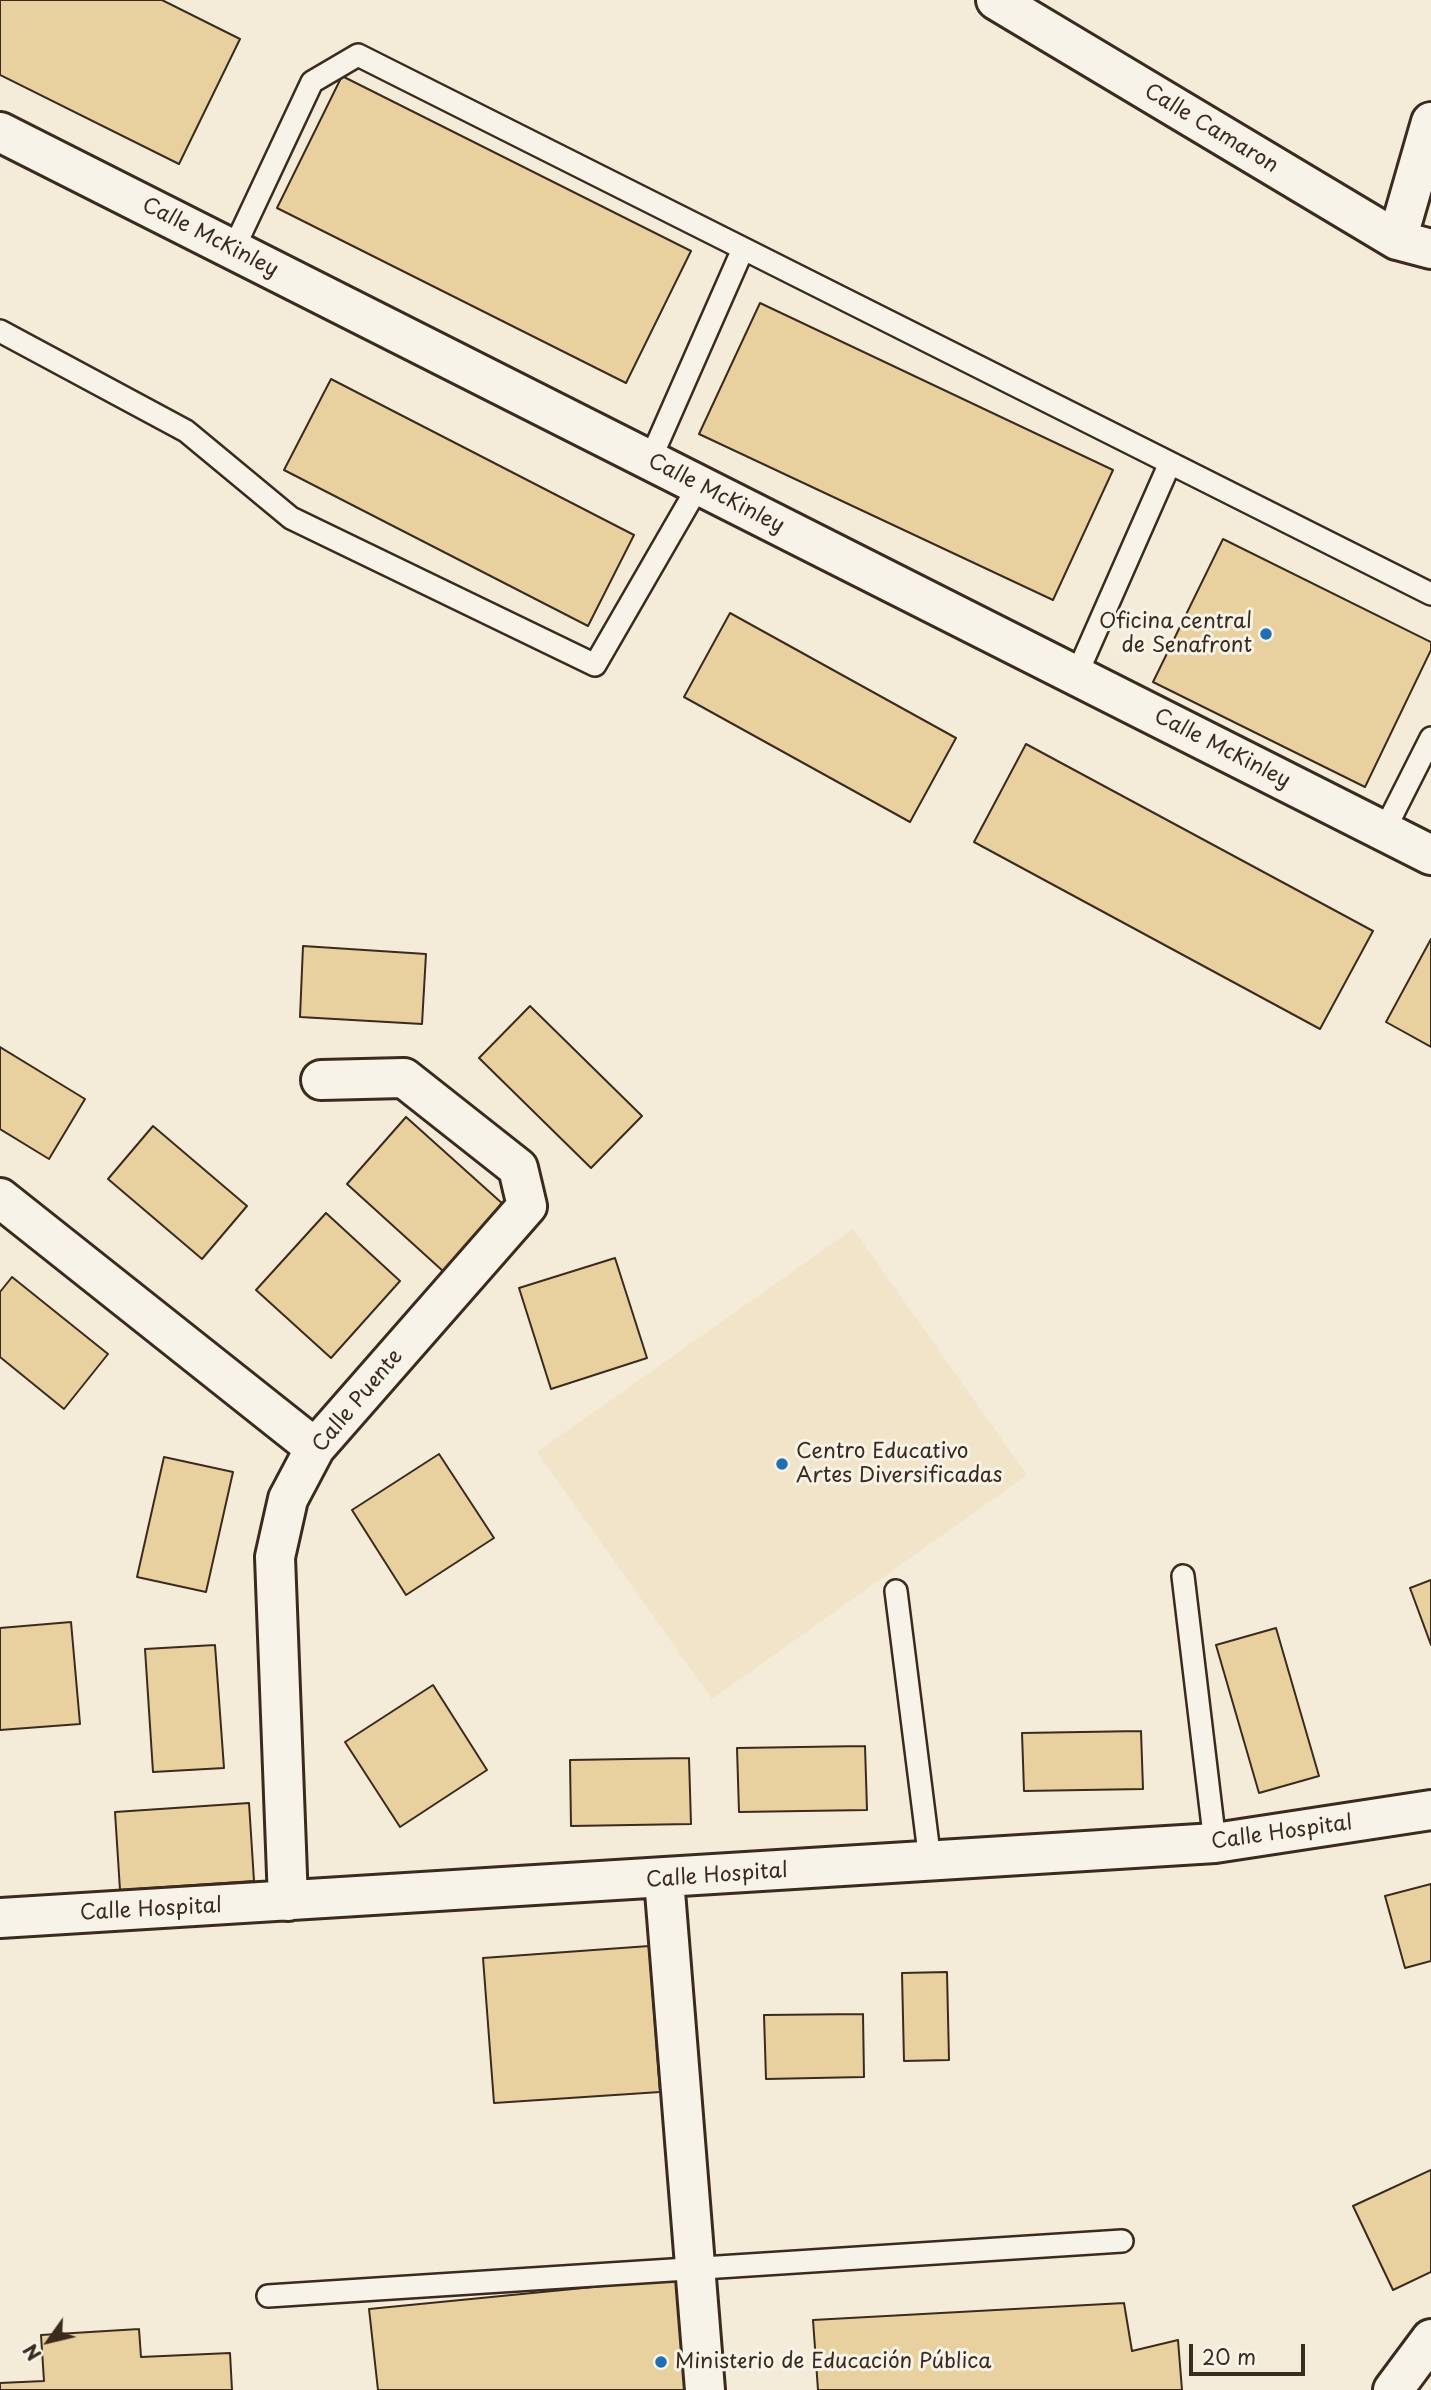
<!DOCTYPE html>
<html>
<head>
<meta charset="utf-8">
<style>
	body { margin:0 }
	#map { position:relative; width:1431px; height:2390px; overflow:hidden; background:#f4ecd9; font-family:"Playpen Sans",sans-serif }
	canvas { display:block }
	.north { position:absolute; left:14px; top:2306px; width:70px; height:70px; -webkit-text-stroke:5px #f7f3e8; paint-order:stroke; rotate:236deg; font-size:19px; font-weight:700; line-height:28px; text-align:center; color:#3b2a1e }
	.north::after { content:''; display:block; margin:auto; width:24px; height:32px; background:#3b2a1e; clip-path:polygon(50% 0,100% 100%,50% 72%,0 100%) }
	.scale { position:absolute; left:1189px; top:2344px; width:116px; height:32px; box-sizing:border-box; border:4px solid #3b2a1e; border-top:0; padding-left:9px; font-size:21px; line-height:24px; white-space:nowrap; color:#3b2a1e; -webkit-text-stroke:5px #f7f3e8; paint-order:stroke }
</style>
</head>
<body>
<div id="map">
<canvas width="1431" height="2390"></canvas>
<div class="north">N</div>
<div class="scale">20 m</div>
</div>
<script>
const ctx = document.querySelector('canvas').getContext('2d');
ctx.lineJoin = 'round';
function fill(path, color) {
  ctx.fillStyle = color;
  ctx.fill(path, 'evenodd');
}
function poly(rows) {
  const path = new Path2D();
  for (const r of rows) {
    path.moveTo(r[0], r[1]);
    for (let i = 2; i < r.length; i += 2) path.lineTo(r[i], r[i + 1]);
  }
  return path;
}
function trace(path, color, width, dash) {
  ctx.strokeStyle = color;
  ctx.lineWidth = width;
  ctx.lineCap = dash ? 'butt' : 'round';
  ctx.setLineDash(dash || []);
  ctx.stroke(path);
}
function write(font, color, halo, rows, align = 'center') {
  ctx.font = font + ' "Playpen Sans",sans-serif';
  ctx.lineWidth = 6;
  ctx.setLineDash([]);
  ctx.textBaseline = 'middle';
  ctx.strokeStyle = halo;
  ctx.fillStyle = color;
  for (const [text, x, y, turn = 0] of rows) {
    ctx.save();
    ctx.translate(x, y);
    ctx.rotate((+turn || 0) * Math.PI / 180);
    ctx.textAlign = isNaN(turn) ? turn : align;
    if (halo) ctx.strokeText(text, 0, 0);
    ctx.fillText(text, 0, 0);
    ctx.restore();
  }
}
fill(poly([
	[853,1229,1027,1475,712,1699,537,1452]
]), '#f1e4c8');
const building = poly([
	[0,0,162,0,240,39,179,164,0,75,0,0],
	[342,76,691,251,626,383,277,208,342,76],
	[760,303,1113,470,1053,600,699,434,760,303],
	[331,379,634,535,588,626,284,470,331,379],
	[1223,539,1431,642,1431,650,1365,787,1153,682,1223,539],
	[730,613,956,738,910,822,684,697,730,613],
	[1026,744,1373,931,1320,1029,974,842,1026,744],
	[1431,939,1431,1047,1386,1022,1431,939],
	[303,946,426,954,422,1024,300,1017,303,946],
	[530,1006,642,1116,591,1168,479,1058,530,1006],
	[0,1047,85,1099,49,1159,0,1129,0,1047],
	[406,1117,504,1205,444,1272,347,1184,406,1117],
	[153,1126,247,1206,202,1259,108,1179,153,1126],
	[326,1213,400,1281,331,1358,256,1290,326,1213],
	[615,1258,647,1358,551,1389,519,1288,615,1258],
	[12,1277,108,1354,64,1409,0,1357,0,1292,12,1277],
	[439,1454,494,1538,406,1595,352,1510,439,1454],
	[164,1457,233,1472,206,1592,137,1577,164,1457],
	[1431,1580,1431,1645,1410,1588,1431,1580],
	[71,1622,80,1724,0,1730,0,1628,71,1622],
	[1276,1628,1319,1776,1259,1793,1216,1645,1276,1628],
	[215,1645,224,1768,153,1772,145,1649,215,1645],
	[433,1685,487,1770,400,1827,345,1742,433,1685],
	[1141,1731,1143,1789,1024,1791,1022,1733,1141,1731],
	[865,1746,867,1810,739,1812,737,1748,865,1746],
	[689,1758,691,1824,571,1826,570,1760,689,1758],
	[249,1803,254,1881,120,1890,115,1812,249,1803],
	[1431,1884,1431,1961,1405,1968,1385,1896,1431,1884],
	[649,1946,660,2092,494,2103,483,1958,649,1946],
	[947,1972,949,2060,904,2061,902,1973,947,1972],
	[863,2014,864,2077,766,2079,764,2015,863,2014],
	[1431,2170,1431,2272,1393,2290,1353,2206,1431,2170],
	[685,2278,697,2390,378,2390,369,2309,685,2278],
	[1124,2303,1132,2351,1178,2340,1182,2390,818,2390,813,2320,1124,2303],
	[139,2329,141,2357,230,2353,232,2390,0,2390,0,2383,44,2381,41,2335,139,2329]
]);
fill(building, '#e9d09f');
trace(building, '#3b2a1e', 2);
const service = poly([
	[233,250,312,82,358,55,1431,594],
	[0,331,186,431,291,518,595,665,699,485],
	[650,460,743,249],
	[1076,676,1170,463],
	[1384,831,1431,738],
	[1183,1576,1215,1843],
	[896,1591,930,1861],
	[268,2296,1122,2241]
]);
const minor = poly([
	[996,0,1397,240,1431,249],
	[0,132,1431,855],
	[1397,240,1431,122],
	[0,1198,315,1448],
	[664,1879,705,2390],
	[288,1901,275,1557,288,1499,315,1448,527,1206,518,1168,404,1078,321,1080],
	[0,1918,1215,1843,1431,1810],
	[1393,2390,1431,2339]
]);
trace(service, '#3b2a1e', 26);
trace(minor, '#3b2a1e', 44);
trace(service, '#f7f3e8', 21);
trace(minor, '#f7f3e8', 38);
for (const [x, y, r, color] of [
	[1266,634,7,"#1f6fb2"],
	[782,1464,7,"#1f6fb2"],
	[661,2362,7,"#1f6fb2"]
]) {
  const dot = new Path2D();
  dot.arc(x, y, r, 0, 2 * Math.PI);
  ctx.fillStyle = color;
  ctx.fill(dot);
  trace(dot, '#f7f3e8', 2.5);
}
write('21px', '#3b2a1e', '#f7f3e8', [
	["Calle Camaron",1211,129,31],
	["Calle McKinley",210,238,27],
	["Calle McKinley",716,494,27],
	["Calle McKinley",1222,749,27],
	["Calle Puente",358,1401,-50],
	["Calle Hospital",1282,1833,-8],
	["Calle Hospital",717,1876,-4],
	["Calle Hospital",151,1910,-3]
]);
write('21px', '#3b2a1e', '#f7f3e8', [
	["Oficina central",1252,622,"right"],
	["de Senafront",1252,646,"right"],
	["Centro Educativo",796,1452],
	["Artes Diversificadas",796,1476],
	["Ministerio de Educación Pública",675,2362]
], 'left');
</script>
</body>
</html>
